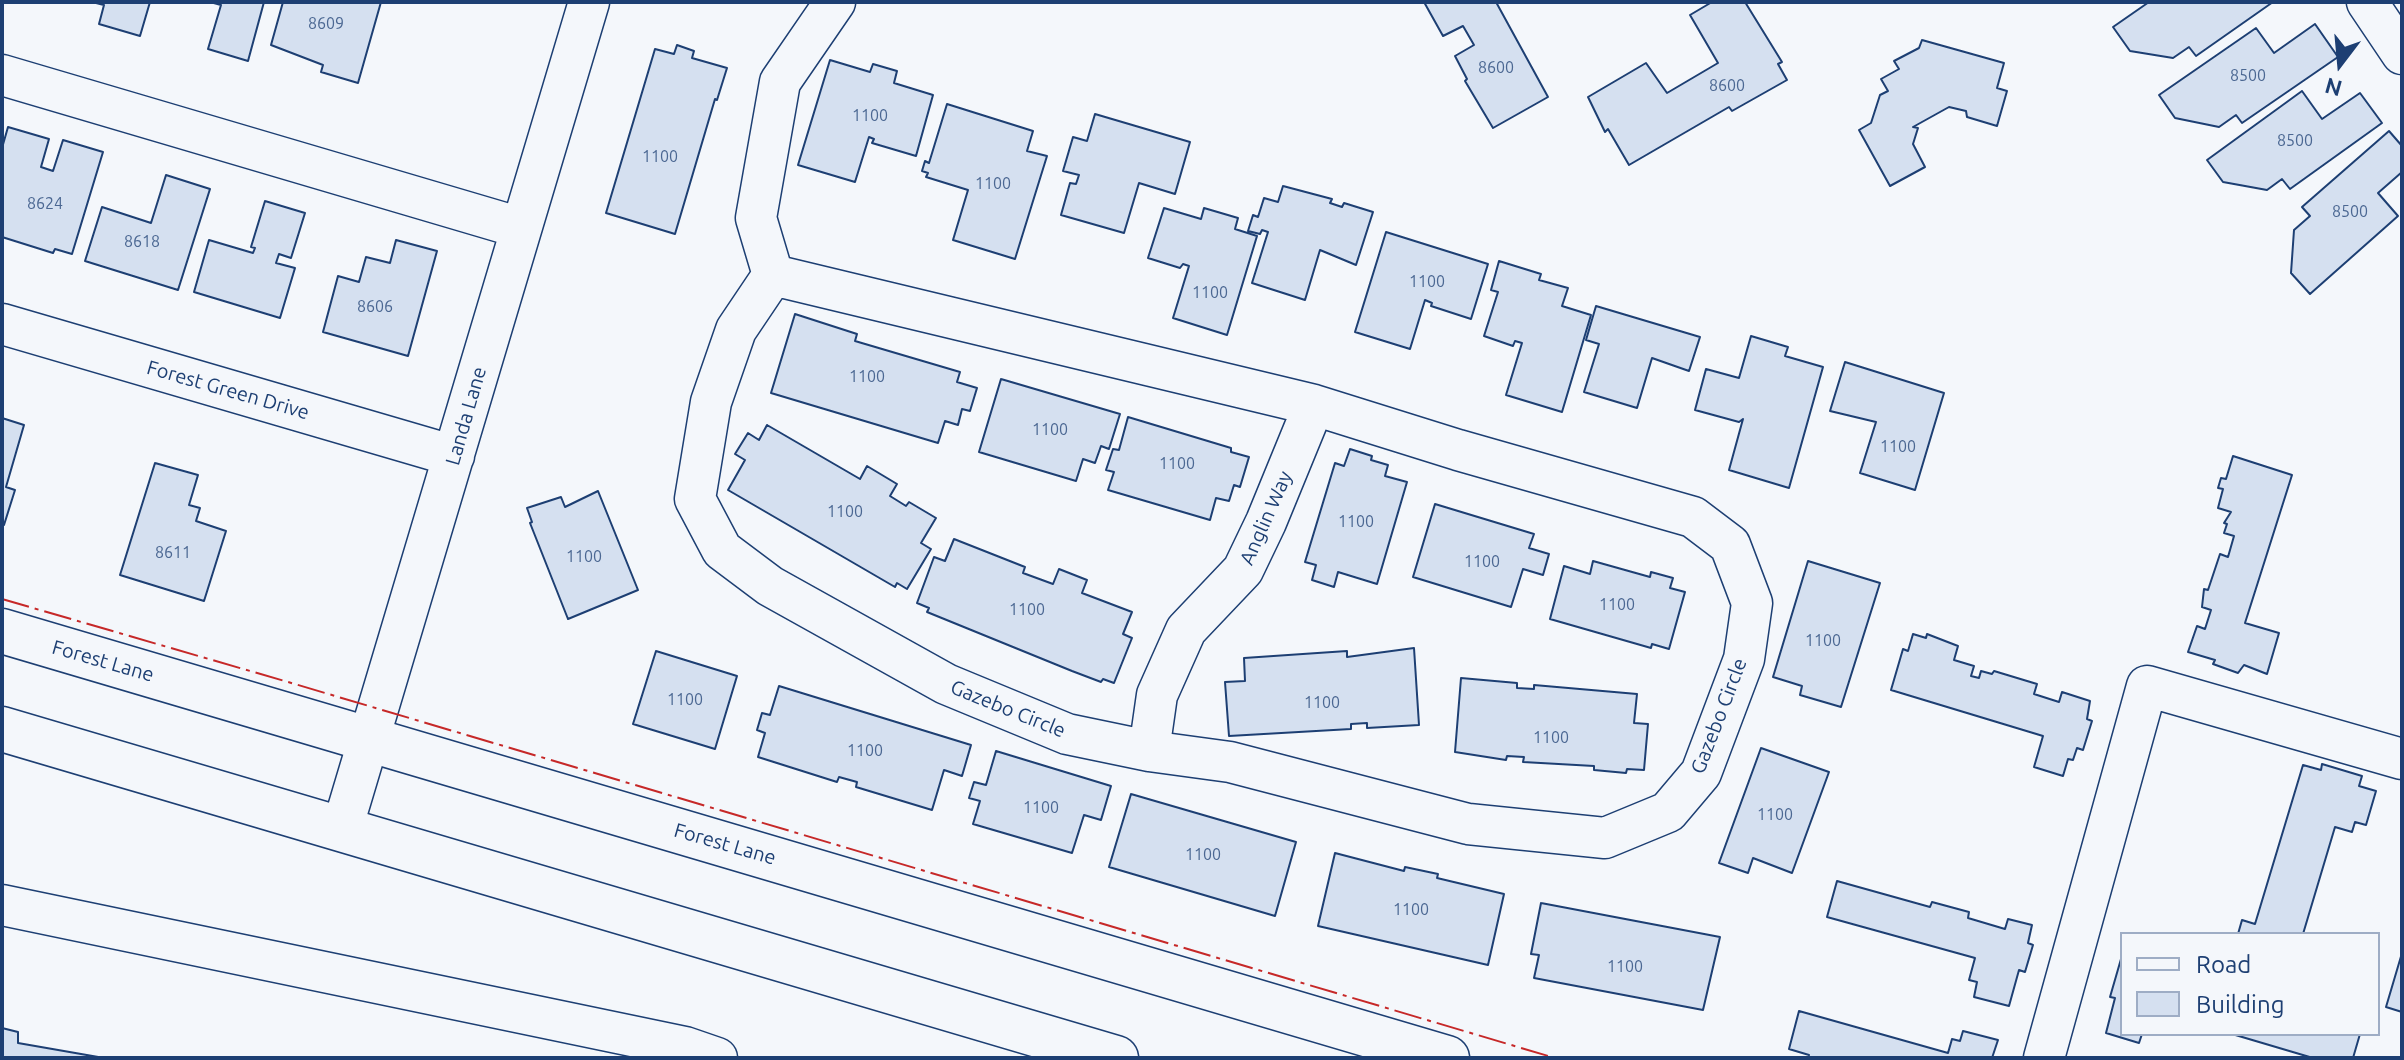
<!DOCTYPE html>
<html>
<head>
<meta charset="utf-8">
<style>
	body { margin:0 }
	#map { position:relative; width:2404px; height:1060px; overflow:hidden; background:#f4f7fb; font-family:Ubuntu,sans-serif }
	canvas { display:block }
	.frame { position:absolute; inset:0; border:4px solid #1d3f73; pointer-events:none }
	.legend { position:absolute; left:2120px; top:932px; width:260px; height:104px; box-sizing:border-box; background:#f4f7fb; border:2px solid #9eadc5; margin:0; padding:10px 14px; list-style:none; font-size:24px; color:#1d3f73 }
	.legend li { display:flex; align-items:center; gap:16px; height:40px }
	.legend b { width:40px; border:2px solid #9eadc5 }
	.north { position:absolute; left:2300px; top:24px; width:80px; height:80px; -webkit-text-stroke:6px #f4f7fb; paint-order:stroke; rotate:196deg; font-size:22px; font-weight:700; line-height:32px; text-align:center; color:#1d3f73 }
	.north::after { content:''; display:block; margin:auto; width:28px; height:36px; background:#1d3f73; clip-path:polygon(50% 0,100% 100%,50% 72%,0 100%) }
</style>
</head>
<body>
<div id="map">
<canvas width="2404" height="1060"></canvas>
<div class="frame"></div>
<ul class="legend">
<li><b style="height:10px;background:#f4f7fb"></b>Road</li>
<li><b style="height:22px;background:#d5e0f0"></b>Building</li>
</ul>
<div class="north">N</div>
</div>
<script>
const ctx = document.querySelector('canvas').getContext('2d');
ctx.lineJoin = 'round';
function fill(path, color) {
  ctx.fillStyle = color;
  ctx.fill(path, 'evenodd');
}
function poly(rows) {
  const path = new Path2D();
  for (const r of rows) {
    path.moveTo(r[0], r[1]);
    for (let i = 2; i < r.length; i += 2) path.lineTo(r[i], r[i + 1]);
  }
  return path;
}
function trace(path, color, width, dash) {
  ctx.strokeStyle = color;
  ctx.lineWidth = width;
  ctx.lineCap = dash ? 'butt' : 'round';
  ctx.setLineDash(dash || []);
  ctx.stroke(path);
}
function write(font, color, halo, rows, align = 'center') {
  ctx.font = font + ' Ubuntu,sans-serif';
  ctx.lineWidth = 6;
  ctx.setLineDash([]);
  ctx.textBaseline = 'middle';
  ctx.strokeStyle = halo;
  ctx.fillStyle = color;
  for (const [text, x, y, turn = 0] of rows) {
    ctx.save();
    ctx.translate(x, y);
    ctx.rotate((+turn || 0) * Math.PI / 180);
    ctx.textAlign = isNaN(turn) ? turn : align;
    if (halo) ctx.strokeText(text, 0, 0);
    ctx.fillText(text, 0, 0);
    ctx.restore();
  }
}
const building = poly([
	[92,2,150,2,140,36,99,24,104,5,92,2],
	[210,2,264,2,248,61,208,49,221,5,210,2],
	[283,2,381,2,358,83,321,72,323,65,271,45,283,2],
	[1424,2,1496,2,1548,97,1493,128,1465,81,1467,79,1455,56,1474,45,1463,26,1443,36,1424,2],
	[1712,2,1745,2,1782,62,1778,64,1787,80,1732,111,1729,107,1629,165,1608,129,1605,132,1588,97,1646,63,1667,93,1718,63,1690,15,1712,2],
	[2149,2,2273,2,2196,56,2189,47,2173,58,2130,51,2113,27,2149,2],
	[2315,24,2338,57,2242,123,2236,115,2219,127,2175,118,2159,95,2256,28,2274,53,2315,24],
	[1922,40,2004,63,1997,88,2007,91,1997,126,1967,117,1966,111,1949,107,1913,127,1918,128,1913,144,1925,167,1890,186,1859,130,1871,123,1880,95,1888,91,1881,79,1899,69,1894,61,1919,48,1922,40],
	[677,45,694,51,692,58,727,68,717,100,715,99,675,234,606,213,655,49,674,54,677,45],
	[830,60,870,72,873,64,897,71,894,83,933,95,916,156,872,143,874,139,869,137,855,182,798,165,830,60],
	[2302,91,2322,119,2360,93,2382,123,2290,189,2282,179,2267,190,2223,182,2207,160,2302,91],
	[947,104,1033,131,1027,151,1047,156,1015,259,953,240,968,190,926,177,928,173,922,171,925,161,929,163,947,104],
	[1095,114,1190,142,1175,194,1139,183,1124,233,1061,215,1070,183,1076,184,1079,175,1063,171,1073,137,1087,141,1095,114],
	[8,127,49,139,41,167,53,171,63,140,103,152,72,254,55,249,53,253,2,237,2,148,8,127],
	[2389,131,2402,146,2402,172,2378,193,2398,216,2310,294,2291,273,2294,230,2310,216,2302,207,2389,131],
	[166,175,210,189,178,290,85,261,102,207,151,223,166,175],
	[1283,186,1332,199,1330,203,1342,207,1344,203,1373,212,1356,265,1320,250,1305,300,1252,283,1268,232,1262,230,1260,234,1248,231,1253,215,1258,217,1264,198,1278,202,1283,186],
	[265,201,305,213,291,258,279,254,276,263,295,268,280,318,194,292,209,240,253,253,255,248,251,247,265,201],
	[1164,208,1201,219,1204,208,1238,218,1235,229,1257,236,1227,335,1173,318,1189,266,1183,264,1180,268,1148,258,1164,208],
	[1386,232,1488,264,1471,319,1431,306,1432,303,1425,300,1410,349,1355,332,1386,232],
	[396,240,437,251,408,356,323,332,338,276,359,282,366,257,390,263,396,240],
	[1499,261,1541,274,1539,280,1568,288,1562,306,1591,315,1562,412,1506,395,1522,343,1515,341,1513,346,1484,336,1498,292,1491,290,1499,261],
	[1596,306,1700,337,1689,371,1652,358,1637,408,1584,392,1599,344,1586,340,1596,306],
	[795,314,857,334,855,341,960,372,957,382,977,388,970,411,962,409,958,425,945,421,938,443,771,393,795,314],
	[1751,336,1788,347,1785,356,1823,367,1789,488,1729,470,1743,419,1739,422,1695,410,1706,369,1739,378,1751,336],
	[1845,362,1944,393,1915,490,1860,473,1876,422,1830,411,1845,362],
	[1001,379,1120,414,1109,449,1101,446,1095,463,1083,459,1076,481,979,452,1001,379],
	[1128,417,1231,448,1231,452,1249,457,1240,487,1234,485,1229,501,1216,498,1210,520,1108,490,1114,472,1106,470,1113,449,1119,450,1128,417],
	[2,418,24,425,6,487,15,490,4,525,2,524,2,418],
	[767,425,860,479,867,466,897,484,890,496,906,506,909,502,936,518,921,543,931,549,907,589,897,583,895,587,728,490,745,460,735,454,748,433,759,440,767,425],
	[1350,449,1372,456,1371,460,1388,465,1385,476,1407,482,1377,584,1338,572,1334,587,1312,580,1316,565,1305,562,1335,463,1344,466,1350,449],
	[2233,456,2292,475,2245,623,2279,633,2267,674,2244,665,2238,673,2213,664,2215,660,2188,652,2197,626,2205,629,2211,610,2202,607,2204,589,2208,590,2220,554,2228,557,2234,536,2224,533,2227,524,2224,523,2231,512,2218,508,2223,489,2218,488,2221,478,2226,479,2233,456],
	[155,463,198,475,189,505,200,508,196,521,226,531,204,601,120,575,155,463],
	[598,491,638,590,568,619,530,523,532,522,527,508,561,497,565,507,598,491],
	[1435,504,1534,534,1529,548,1549,554,1543,575,1523,569,1511,607,1413,577,1435,504],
	[954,539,1025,567,1023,573,1053,584,1059,569,1087,580,1082,593,1132,612,1123,634,1132,638,1114,683,1103,679,1101,682,1072,671,927,612,929,608,917,603,934,557,945,561,954,539],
	[1593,561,1650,577,1651,572,1673,578,1670,588,1685,592,1669,649,1652,644,1651,648,1550,619,1564,566,1590,574,1593,561],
	[1808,561,1880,583,1841,707,1800,695,1802,686,1773,677,1808,561],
	[1913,634,1926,638,1927,634,1958,646,1954,660,1974,666,1971,676,1979,678,1981,671,1992,674,1994,671,2037,684,2034,694,2059,702,2062,692,2090,701,2087,719,2092,721,2083,750,2077,748,2073,760,2068,759,2063,776,2034,767,2043,736,1891,690,1903,649,1908,651,1913,634],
	[1414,648,1419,725,1367,728,1367,723,1351,724,1351,729,1229,736,1225,682,1245,681,1244,658,1347,651,1347,657,1414,648],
	[656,651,737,676,715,749,633,724,656,651],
	[1461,678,1517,683,1517,688,1534,689,1534,685,1637,694,1634,723,1648,724,1644,770,1627,769,1626,773,1594,770,1594,766,1523,762,1524,757,1507,756,1506,760,1455,752,1461,678],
	[779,686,971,745,962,776,944,770,932,810,856,787,857,782,839,777,837,782,758,757,765,733,757,730,762,713,770,715,779,686],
	[1761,748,1829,772,1792,873,1753,858,1748,873,1719,863,1761,748],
	[996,751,1111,786,1101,820,1084,815,1072,853,973,824,980,801,969,798,974,782,986,785,996,751],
	[2322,764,2362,776,2359,786,2376,791,2366,825,2355,822,2352,832,2335,827,2303,934,2238,934,2242,920,2255,924,2303,765,2321,770,2322,764],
	[1131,794,1296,842,1275,916,1109,867,1131,794],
	[1335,853,1404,871,1405,867,1438,874,1437,878,1504,894,1488,965,1318,926,1335,853],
	[1837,881,1930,907,1932,902,1969,912,1968,918,2005,929,2008,919,2032,925,2028,943,2033,945,2025,972,2019,970,2009,1006,1974,997,1977,982,1969,980,1975,958,1827,917,1837,881],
	[1541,903,1720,937,1703,1010,1534,978,1539,955,1531,954,1541,903],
	[2402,953,2402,1012,2386,1007,2402,953],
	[2121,959,2122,1034,2142,1034,2139,1043,2106,1033,2115,998,2110,997,2121,959],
	[1799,1011,1948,1053,1952,1039,1960,1041,1963,1031,1998,1040,1992,1058,1808,1058,1809,1055,1789,1049,1799,1011],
	[2,1028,18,1032,18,1043,104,1058,2,1058,2,1028],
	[2232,1034,2360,1034,2353,1058,2313,1058,2232,1034]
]);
fill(building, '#d5e0f0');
trace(building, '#1d3f73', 2);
const minor = poly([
	[2367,2,2402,54],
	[2,75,521,228],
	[773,275,1314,405,1458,450,1693,517,1730,545,1752,603,1744,659,1701,773,1668,812,1605,838,1468,824,1230,762,1149,751,1067,734,946,684,770,586,722,550,695,499,711,402,736,330,773,275,756,218,780,82,835,2],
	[2,324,454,456],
	[1149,751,1157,695,1186,630,1243,570,1266,522,1314,405],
	[342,829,589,2],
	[2,905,685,1047,717,1058],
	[2044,1058,2147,686,2402,759]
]);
const major = poly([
	[2,631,1447,1058],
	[2,729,1116,1058]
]);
trace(minor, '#1d3f73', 43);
trace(major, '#1d3f73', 47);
trace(minor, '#f4f7fb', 40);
trace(major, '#f4f7fb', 44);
trace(poly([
	[2,599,288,682,1555,1058]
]), '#c62828', 2, [28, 6, 4, 6]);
write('16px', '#4b6792', null, [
	["8609",326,24],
	["8600",1496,68],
	["8500",2248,76],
	["8600",1727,86],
	["1100",870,116],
	["8500",2295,141],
	["1100",660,157],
	["1100",993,184],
	["8624",45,204],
	["8500",2350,212],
	["8618",142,242],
	["1100",1427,282],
	["1100",1210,293],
	["8606",375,307],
	["1100",867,377],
	["1100",1050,430],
	["1100",1898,447],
	["1100",1177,464],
	["1100",845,512],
	["1100",1356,522],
	["8611",173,553],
	["1100",584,557],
	["1100",1482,562],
	["1100",1617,605],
	["1100",1027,610],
	["1100",1823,641],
	["1100",685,700],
	["1100",1322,703],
	["1100",1551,738],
	["1100",865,751],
	["1100",1041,808],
	["1100",1775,815],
	["1100",1203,855],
	["1100",1411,910],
	["1100",1625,967]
]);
write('20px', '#1d3f73', '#f4f7fb', [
	["Forest Green Drive",228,390,16],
	["Landa Lane",466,416,-74],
	["Anglin Way",1266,518,-66],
	["Forest Lane",103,661,16],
	["Gazebo Circle",1008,709,22],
	["Gazebo Circle",1719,716,-69],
	["Forest Lane",725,844,16]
]);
</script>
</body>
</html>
